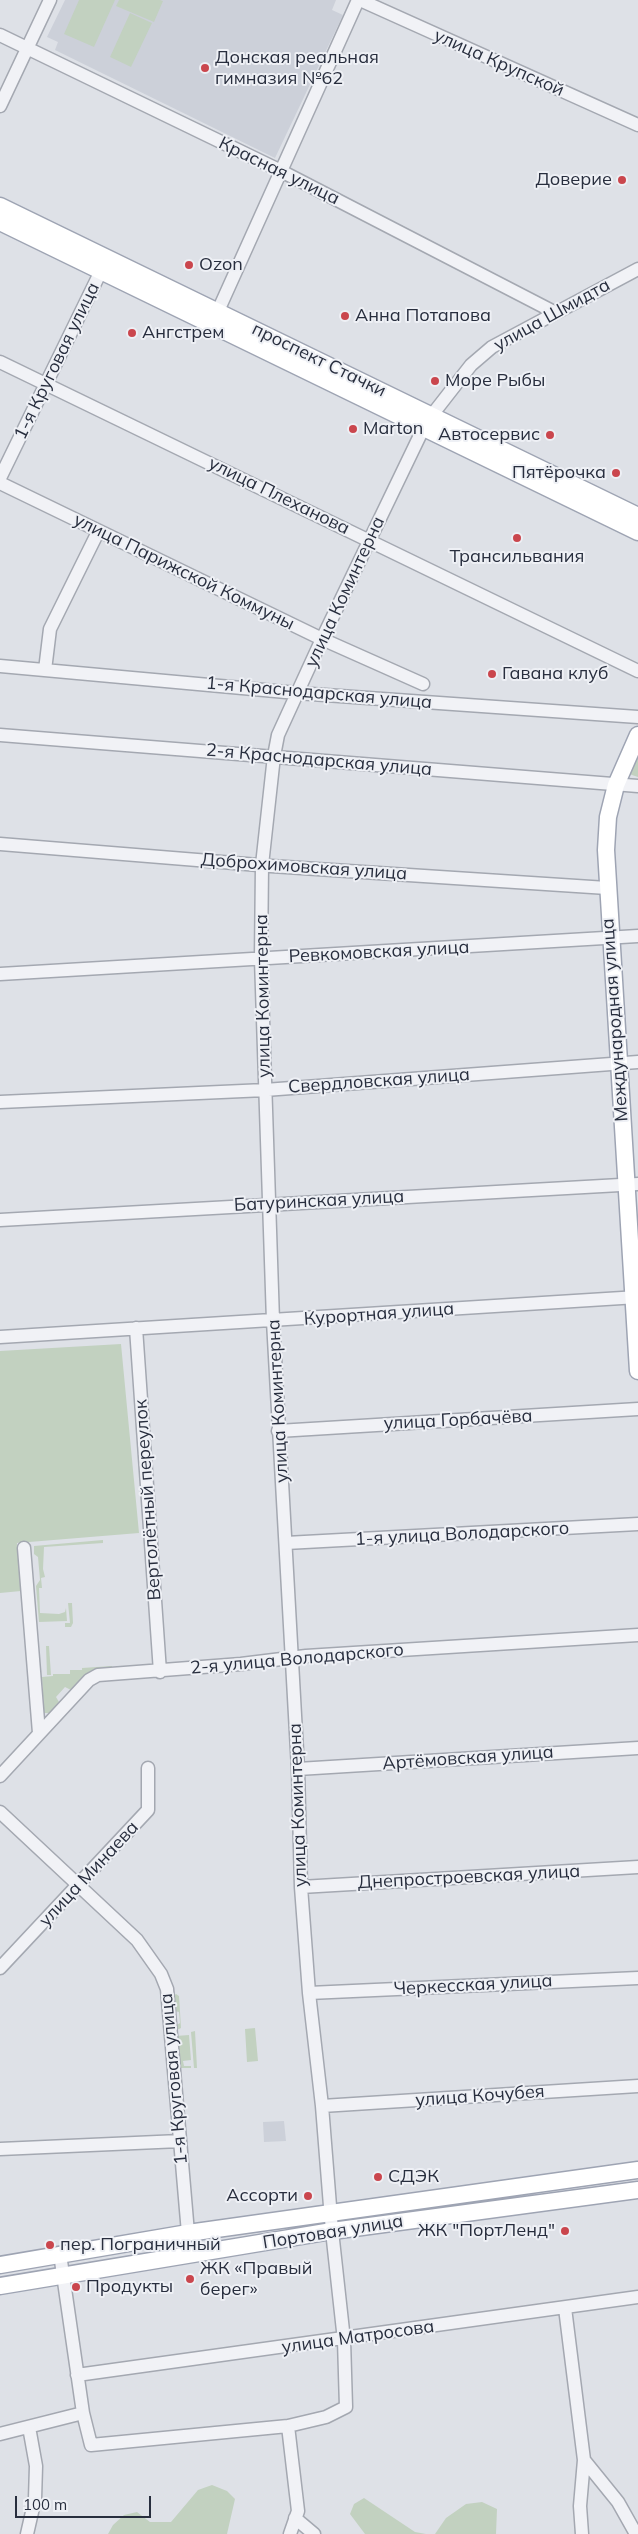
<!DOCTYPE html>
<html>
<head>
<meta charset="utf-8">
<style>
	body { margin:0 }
	#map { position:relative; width:638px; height:2534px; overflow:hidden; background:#dee1e7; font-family:Mulish,sans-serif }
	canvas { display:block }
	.scale { position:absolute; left:15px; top:2496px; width:136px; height:22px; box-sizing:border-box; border:2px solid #282e3e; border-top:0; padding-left:6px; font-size:15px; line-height:18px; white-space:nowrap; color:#282e3e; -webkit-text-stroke:4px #eef0f5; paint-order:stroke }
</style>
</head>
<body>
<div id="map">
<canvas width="638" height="2534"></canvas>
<div class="scale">100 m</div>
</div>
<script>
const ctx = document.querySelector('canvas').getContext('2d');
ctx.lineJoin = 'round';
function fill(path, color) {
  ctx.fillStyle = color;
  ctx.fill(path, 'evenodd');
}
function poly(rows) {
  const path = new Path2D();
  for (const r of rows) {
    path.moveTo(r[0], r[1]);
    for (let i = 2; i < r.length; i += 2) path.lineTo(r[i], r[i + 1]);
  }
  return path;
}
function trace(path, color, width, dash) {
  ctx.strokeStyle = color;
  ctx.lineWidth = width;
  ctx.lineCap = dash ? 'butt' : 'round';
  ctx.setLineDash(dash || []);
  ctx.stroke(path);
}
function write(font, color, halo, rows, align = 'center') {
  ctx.font = font + ' Mulish,sans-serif';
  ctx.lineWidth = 4;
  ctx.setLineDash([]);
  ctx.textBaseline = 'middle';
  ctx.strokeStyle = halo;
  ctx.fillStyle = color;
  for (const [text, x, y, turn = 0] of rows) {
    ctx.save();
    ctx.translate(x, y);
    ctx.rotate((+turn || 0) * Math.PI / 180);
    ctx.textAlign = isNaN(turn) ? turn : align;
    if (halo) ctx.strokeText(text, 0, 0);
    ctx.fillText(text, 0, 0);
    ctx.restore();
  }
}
fill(poly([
	[65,0,336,0,332,10,343,15,275,158,55,50,58,42,47,37],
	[284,2121,286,2141,264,2142,263,2122]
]), '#ccd0d9');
fill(poly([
	[79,0,115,0,94,47,64,34],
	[119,0,160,0,163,1,154,22,116,6],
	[130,13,152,23,131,67,110,57],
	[638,743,638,777,629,774],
	[121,1344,139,1533,17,1543,21,1591,0,1593,0,1351],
	[103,1540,103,1543,44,1547,43,1569,45,1577,41,1578,42,1588,39,1588,40,1613,59,1614,65,1612,66,1608,67,1621,39,1622,36,1586,40,1580,38,1557,34,1554,34,1546],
	[68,1603,72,1603,73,1623,71,1627,65,1627,65,1623,70,1623],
	[46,1646,49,1646,51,1675,47,1675],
	[112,1666,112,1668,90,1671,71,1690,65,1687,56,1697,59,1702,50,1713,44,1713,42,1677,53,1676,53,1674,70,1674,70,1670,82,1670,82,1668],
	[176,1994,179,1996,181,2028,177,2030,175,2026,180,2023,179,2012,174,2011,173,1996],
	[255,2028,258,2061,247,2062,245,2029],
	[195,2031,197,2068,194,2068,191,2032],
	[189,2035,191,2060,183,2061,184,2066,191,2066,191,2068,178,2068,176,2036],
	[212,2485,227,2491,235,2499,227,2534,108,2534,113,2525,124,2515,137,2512,150,2522,171,2522,198,2490],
	[364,2498,415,2532,426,2534,365,2534,350,2514,354,2504],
	[482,2502,497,2509,496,2534,435,2534,446,2518,466,2504]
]), '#c2d1c0');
const minor = poly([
	[360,0,638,125],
	[0,35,281,171,554,312],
	[0,106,50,0],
	[218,311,358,0],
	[0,362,638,671],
	[432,415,471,365,492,347,638,269],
	[0,478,101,271],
	[0,483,322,639,423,684],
	[0,666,297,693,638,717],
	[45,670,50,629,98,532],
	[0,735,638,786],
	[0,844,271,866,607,888],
	[0,974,638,936],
	[0,1102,265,1090,638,1062],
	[0,1220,638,1184],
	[136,1328,160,1672],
	[0,1337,638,1297],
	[278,1431,638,1409],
	[286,1543,638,1524],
	[24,1548,39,1733],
	[298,1769,638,1748],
	[0,1776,89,1680,98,1675,241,1664,306,1656,638,1635],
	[0,1812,137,1940,161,1974,167,1989,188,2233],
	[301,1887,638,1867],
	[0,1968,148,1810,148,1768],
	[309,1993,638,1978],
	[322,2106,638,2086],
	[0,2149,180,2141],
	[60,2254,83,2413,91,2445,288,2426,326,2417,346,2407,344,2340,332,2231,322,2106,309,1993,301,1887,298,1769,273,1321,261,959,262,865,274,756,278,735,322,639,424,427],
	[565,2308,584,2460,580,2506,582,2534],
	[77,2375,638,2297],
	[288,2426,298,2511,290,2534],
	[0,2434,83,2413],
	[584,2460,618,2502,636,2534],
	[295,2518,314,2534],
	[27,2534,35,2499,36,2466,29,2427]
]);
const major = poly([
	[0,206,638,516],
	[0,222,638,532],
	[638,735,616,785,608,817,606,850,638,1371],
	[0,2265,188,2233,638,2170],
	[0,2286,332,2231,638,2190]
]);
trace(minor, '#a4a8b1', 15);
trace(major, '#9ea4b3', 19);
trace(minor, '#f1f2f6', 12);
trace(major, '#fff', 16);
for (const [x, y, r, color] of [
	[205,68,5,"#ca464d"],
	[622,180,5,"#ca464d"],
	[189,265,5,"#ca464d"],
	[345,316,5,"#ca464d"],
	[132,333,5,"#ca464d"],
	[435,381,5,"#ca464d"],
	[353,429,5,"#ca464d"],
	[550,435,5,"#ca464d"],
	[616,473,5,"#ca464d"],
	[517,538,5,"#ca464d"],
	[492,674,5,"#ca464d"],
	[378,2177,5,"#ca464d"],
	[308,2196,5,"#ca464d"],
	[565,2231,5,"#ca464d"],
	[50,2245,5,"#ca464d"],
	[190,2279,5,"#ca464d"],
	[76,2287,5,"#ca464d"]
]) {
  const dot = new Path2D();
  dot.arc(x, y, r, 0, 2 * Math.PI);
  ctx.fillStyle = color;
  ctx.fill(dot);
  trace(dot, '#eef0f5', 2);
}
write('18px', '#282e3e', '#eef0f5', [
	["Донская реальная",215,58],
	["гимназия №62",215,79],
	["Доверие",612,180,"right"],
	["Ozon",199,265],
	["Анна Потапова",355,316],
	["Ангстрем",142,333],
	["Море Рыбы",445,381],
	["Marton",363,429],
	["Автосервис",540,435,"right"],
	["Пятёрочка",606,473,"right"],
	["Трансильвания",517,557,"center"],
	["Гавана клуб",502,674],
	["СДЭК",388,2177],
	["Ассорти",298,2196,"right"],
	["ЖК \"ПортЛенд\"",555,2231,"right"],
	["пер. Пограничный",60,2245],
	["ЖК «Правый",200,2269],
	["берег»",200,2290],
	["Продукты",86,2287]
], 'left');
write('18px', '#282e3e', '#eef0f5', [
	["улица Крупской",499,63,24],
	["Красная улица",279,171,26],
	["улица Шмидта",552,315,-29],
	["проспект Стачки",319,360,26],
	["1-я Круговая улица",57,361,-64],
	["улица Плеханова",279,496,26],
	["улица Парижской Коммуны",184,572,26],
	["улица Коминтерна",345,592,-65],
	["1-я Краснодарская улица",319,693,5],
	["2-я Краснодарская улица",319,760,5],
	["Доброхимовская улица",304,867,4],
	["Ревкомовская улица",379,952,-3],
	["улица Коминтерна",263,996,-91],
	["Международная улица",615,1020,-94],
	["Свердловская улица",379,1081,-4],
	["Батуринская улица",319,1201,-3],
	["Курортная улица",379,1314,-4],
	["улица Коминтерна",278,1401,-93],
	["улица Горбачёва",458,1420,-3],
	["Вертолётный переулок",148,1500,-94],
	["1-я улица Володарского",462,1534,-3],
	["2-я улица Володарского",297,1659,-5],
	["Артёмовская улица",468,1758,-4],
	["улица Коминтерна",298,1805,-92],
	["улица Минаева",89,1874,-47],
	["Днепростроевская улица",469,1877,-3],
	["Черкесская улица",473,1985,-3],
	["1-я Круговая улица",174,2079,-95],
	["улица Кочубея",480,2096,-4],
	["Портовая улица",333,2232,-9],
	["улица Матросова",358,2337,-8]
]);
</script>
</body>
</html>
